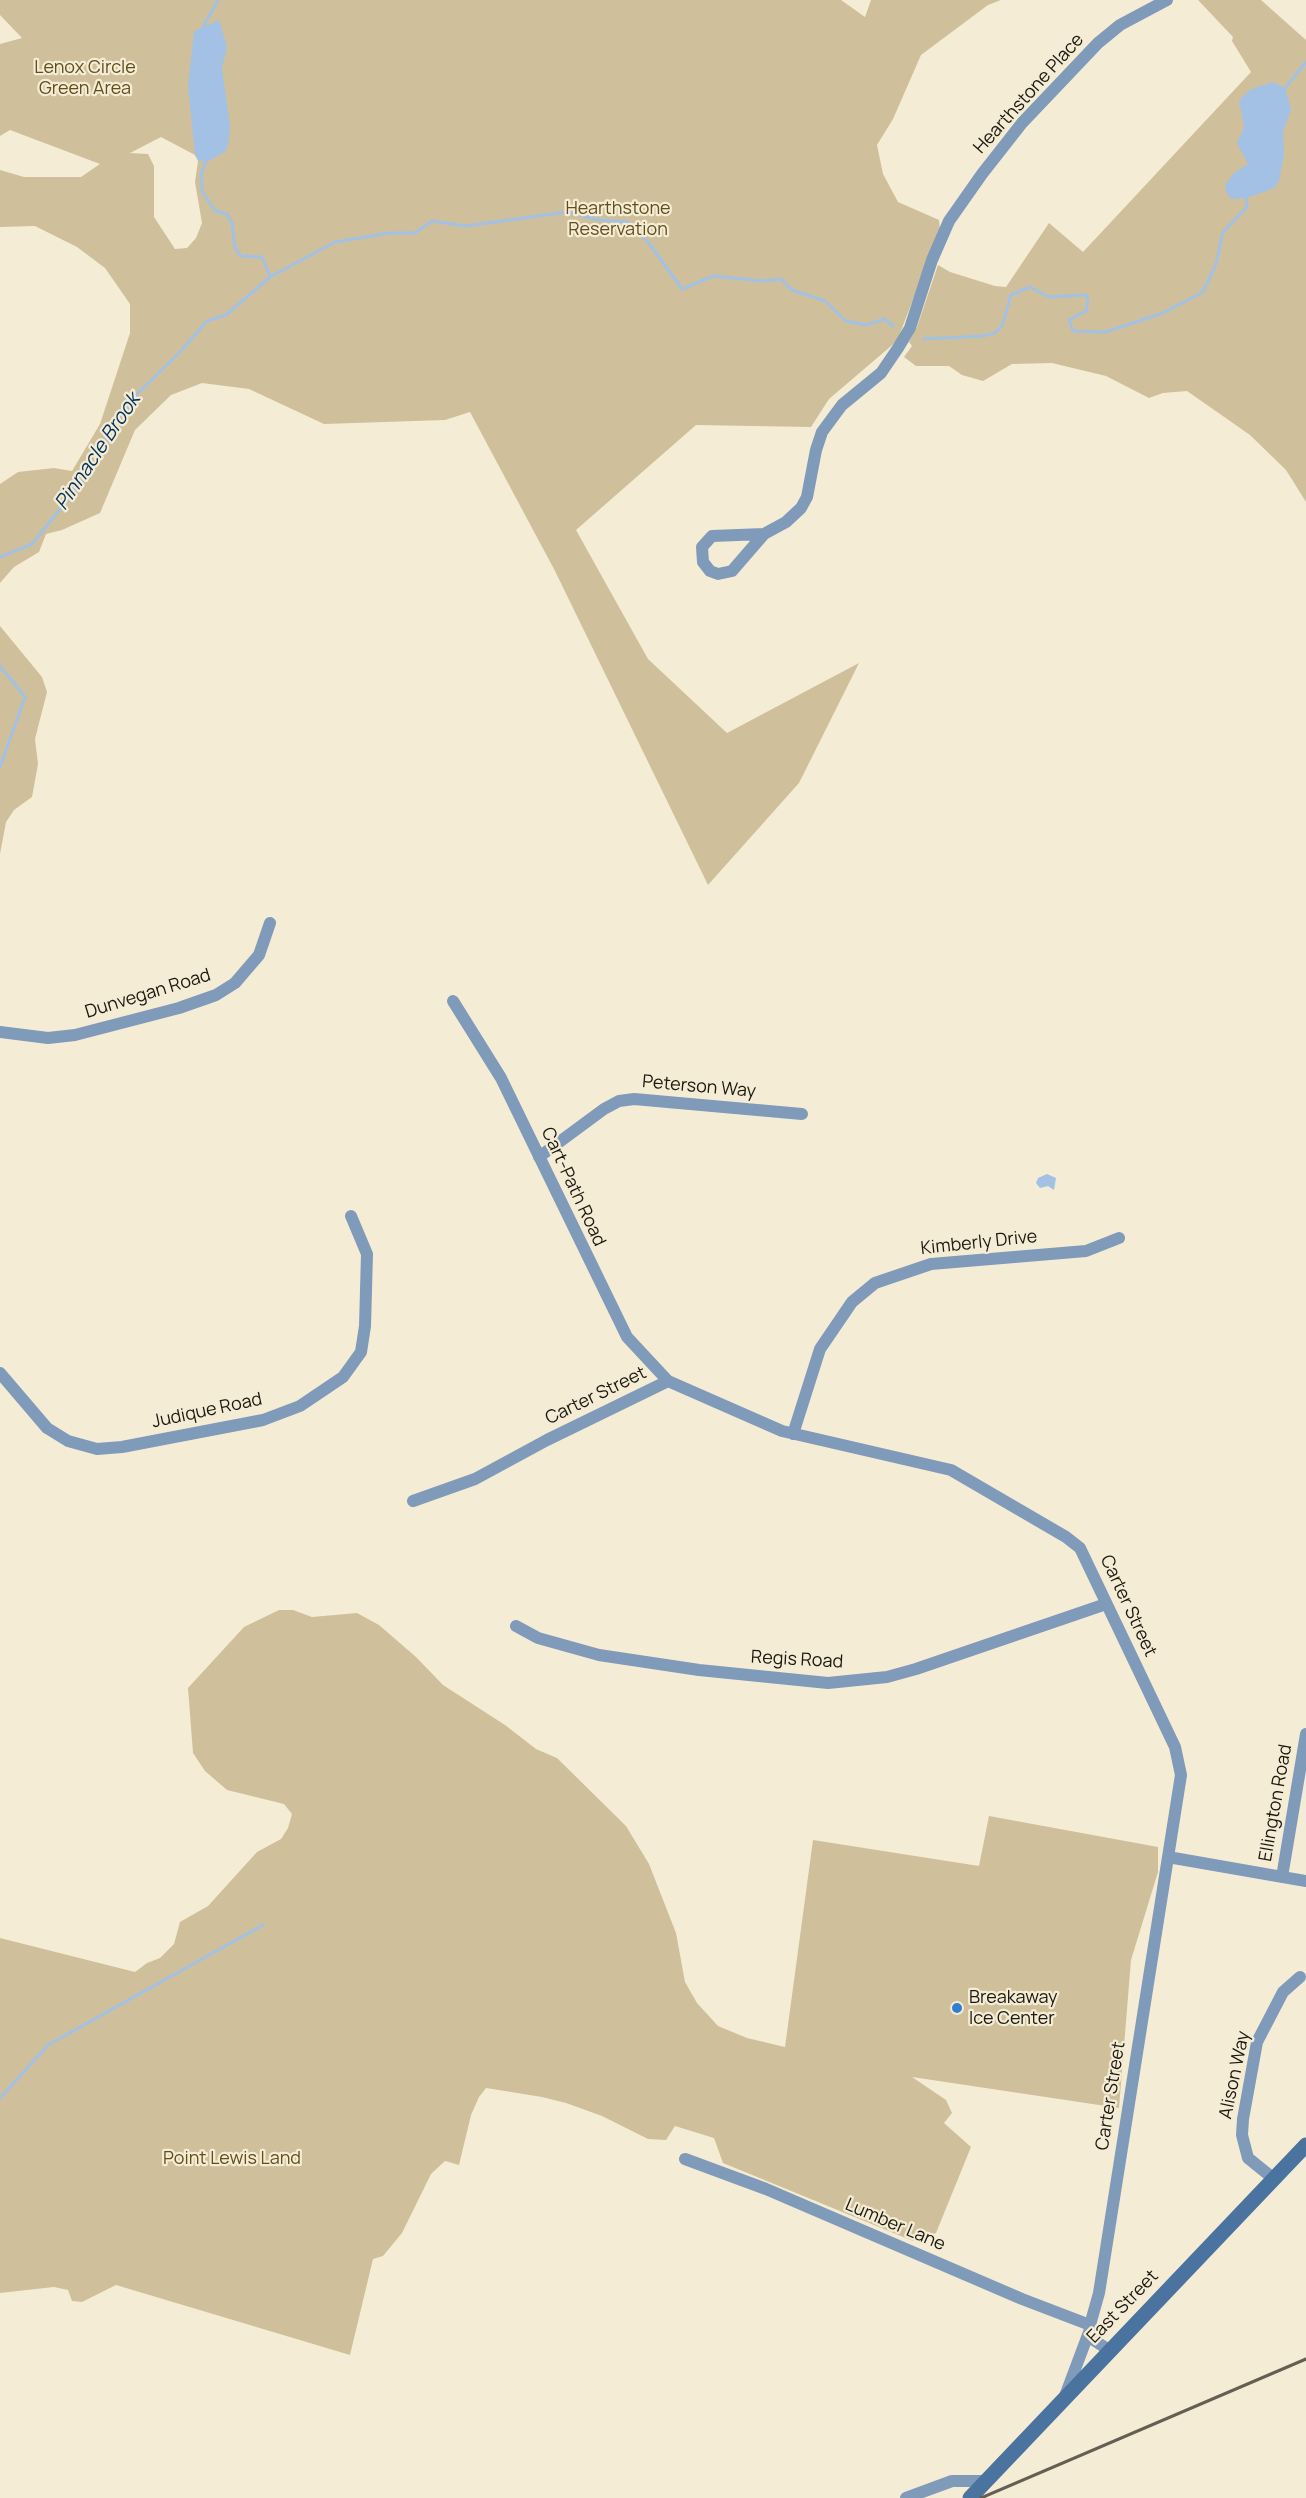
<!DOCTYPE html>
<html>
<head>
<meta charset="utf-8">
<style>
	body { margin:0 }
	canvas { display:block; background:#f5ecd5 }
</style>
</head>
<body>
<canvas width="1306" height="2498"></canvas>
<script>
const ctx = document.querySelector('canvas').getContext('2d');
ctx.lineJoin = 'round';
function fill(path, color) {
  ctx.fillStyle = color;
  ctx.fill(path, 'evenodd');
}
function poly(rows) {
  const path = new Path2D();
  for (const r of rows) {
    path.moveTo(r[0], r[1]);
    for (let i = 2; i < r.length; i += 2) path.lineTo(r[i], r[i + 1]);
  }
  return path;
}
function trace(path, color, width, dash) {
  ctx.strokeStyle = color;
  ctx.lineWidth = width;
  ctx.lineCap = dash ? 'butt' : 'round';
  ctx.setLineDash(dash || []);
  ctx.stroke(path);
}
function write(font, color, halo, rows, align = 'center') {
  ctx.font = font + ' Manrope,sans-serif';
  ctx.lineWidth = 4.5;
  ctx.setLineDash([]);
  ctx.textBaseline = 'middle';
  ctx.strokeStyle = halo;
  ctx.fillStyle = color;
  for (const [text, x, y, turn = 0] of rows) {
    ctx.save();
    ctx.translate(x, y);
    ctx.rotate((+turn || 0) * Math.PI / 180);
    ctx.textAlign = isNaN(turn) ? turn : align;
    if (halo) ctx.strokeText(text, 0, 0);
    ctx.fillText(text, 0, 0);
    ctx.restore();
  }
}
fill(poly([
	[0,0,841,0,865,17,871,0,1001,0,988,5,921,55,893,119,877,145,883,174,898,202,939,220,940,230,897,341,829,399,811,427,696,425,576,530,648,659,727,733,859,663,799,783,708,885,555,571,470,412,445,420,324,424,249,389,202,383,171,395,135,430,100,513,62,530,46,534,39,552,14,567,0,583,0,484,18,472,54,468,72,471,100,424,130,333,130,304,105,268,77,247,35,226,0,227,0,170,24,177,81,177,100,164,10,130,0,136,0,44,22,38,0,15],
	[161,137,195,155,198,161,195,182,202,223,196,238,187,248,175,249,154,217,154,166,148,154,130,153],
	[1198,0,1261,0,1306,40,1306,502,1286,470,1250,435,1187,391,1163,393,1149,398,1106,376,1052,363,1012,364,983,381,962,375,949,366,916,366,904,357,912,346,909,342,917,327,938,265,950,272,995,286,1006,287,1049,223,1083,252,1251,72,1232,41,1233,37],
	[0,626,42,677,47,692,35,739,38,764,32,797,14,810,6,822,0,854],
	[279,1610,293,1610,312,1617,357,1613,379,1625,416,1657,443,1685,505,1725,536,1749,557,1758,626,1826,649,1864,676,1933,685,1982,697,2003,718,2026,747,2038,785,2047,813,1840,979,1866,989,1816,1158,1847,1158,1872,1131,1960,1119,2108,912,2077,946,2100,952,2113,944,2123,971,2147,936,2233,913,2241,723,2163,714,2138,675,2126,666,2140,648,2139,602,2116,566,2103,542,2097,486,2088,479,2097,471,2115,459,2165,445,2161,431,2174,402,2233,383,2256,373,2259,350,2355,116,2285,82,2302,72,2301,68,2290,54,2287,0,2293,0,1938,135,1972,147,1963,160,1958,174,1944,180,1922,208,1906,257,1852,281,1839,288,1828,292,1814,284,1804,227,1790,205,1771,193,1753,188,1688,244,1627]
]), '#cfc09b');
fill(poly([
	[219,20,227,47,222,68,230,126,229,139,226,151,209,161,199,161,195,155,188,86,194,31],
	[1273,82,1285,88,1291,109,1283,132,1284,154,1279,181,1274,188,1264,192,1246,198,1232,199,1227,194,1225,185,1234,173,1248,164,1237,143,1244,127,1239,100,1251,89],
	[1047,1174,1056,1178,1054,1190,1048,1186,1040,1188,1036,1183,1038,1178]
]), '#a2c1e5');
trace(poly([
	[203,27,218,0],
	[1285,88,1306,62],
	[206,161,201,174,202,191,215,211,227,214,232,223,235,248,241,256,262,257,270,276],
	[923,339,983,336,995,333,1002,326,1011,295,1030,287,1049,297,1086,295,1088,301,1086,311,1069,320,1073,331,1106,332,1163,313,1203,292,1216,264,1223,232,1247,207,1246,198],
	[0,557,32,544,90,472,117,419,136,395,179,353,207,321,226,315,270,277,335,242,390,233,415,233,432,221,466,226,567,212,599,220,628,222,648,242,682,289,713,276,763,281,781,279,792,290,825,301,846,321,867,325,884,319,893,326],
	[0,666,25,697,0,767],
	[0,2098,48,2045,263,1925]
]), '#a2c1e5', 3);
trace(poly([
	[764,534,712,536,702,547,703,562,710,571,718,574,732,571,764,534,786,522,801,508,807,497,816,450,822,432,842,405,881,373,898,348,910,328,932,260,949,221,982,174,1022,123,1098,43,1120,25,1167,0],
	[453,1001,501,1078,627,1337,668,1381],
	[0,1032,48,1038,75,1035,179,1008,216,995,235,983,259,955,270,923],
	[539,1157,604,1109,619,1101,634,1099,802,1114],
	[0,1373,47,1428,68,1441,97,1449,122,1447,263,1420,300,1406,343,1377,361,1352,365,1326,367,1254,351,1216],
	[793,1434,820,1349,852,1302,875,1283,931,1264,1086,1251,1119,1238],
	[413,1501,475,1479,547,1440,668,1381,782,1431,951,1470,1066,1537,1080,1548,1175,1747,1181,1775,1099,2293,1090,2325,1092,2339,1109,2350],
	[516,1626,538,1638,599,1655,699,1670,828,1683,887,1677,916,1669,1106,1604],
	[1168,1857,1306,1881],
	[1282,1877,1306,1734],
	[685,2159,766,2189,1022,2299,1090,2325],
	[1274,2179,1248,2158,1242,2135,1243,2119,1257,2042,1283,1992,1300,1977],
	[1065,2396,1089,2332],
	[906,2498,952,2481,983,2481]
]), '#809bb9', 12);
trace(poly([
	[970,2498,1306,2145]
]), '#4b739f', 15);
trace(poly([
	[981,2498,1306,2359]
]), '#645f52', 3);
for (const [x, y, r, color] of [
	[957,2008,6,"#307fcf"]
]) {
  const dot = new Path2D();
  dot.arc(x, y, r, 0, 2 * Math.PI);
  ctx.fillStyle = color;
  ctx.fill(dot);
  trace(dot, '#f5ecd5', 2);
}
write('18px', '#614f1b', '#f5ecd5', [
	["Lenox Circle",85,68],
	["Green Area",85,89],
	["Hearthstone",618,209],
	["Reservation",618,230],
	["Point Lewis Land",232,2159]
]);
write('18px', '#1b1810', '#f5ecd5', [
	["Hearthstone Place",1029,94,-48],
	["Dunvegan Road",148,994,-17],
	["Peterson Way",699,1087,5],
	["Cart-Path Road",573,1187,65],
	["Kimberly Drive",979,1243,-6],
	["Carter Street",596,1396,-26],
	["Judique Road",207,1411,-12],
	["Carter Street",1128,1606,65],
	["Regis Road",797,1660,3],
	["Ellington Road",1276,1803,-80],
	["Alison Way",1235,2075,-78],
	["Carter Street",1111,2096,-81],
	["Lumber Lane",895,2225,23],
	["East Street",1123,2307,-46]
]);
write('18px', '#1b1810', '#f5ecd5', [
	["Breakaway",969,1998],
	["Ice Center",969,2019]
], 'left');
write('italic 20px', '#01315d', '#f5ecd5', [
	["Pinnacle Brook",98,452,-56]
]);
</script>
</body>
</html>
